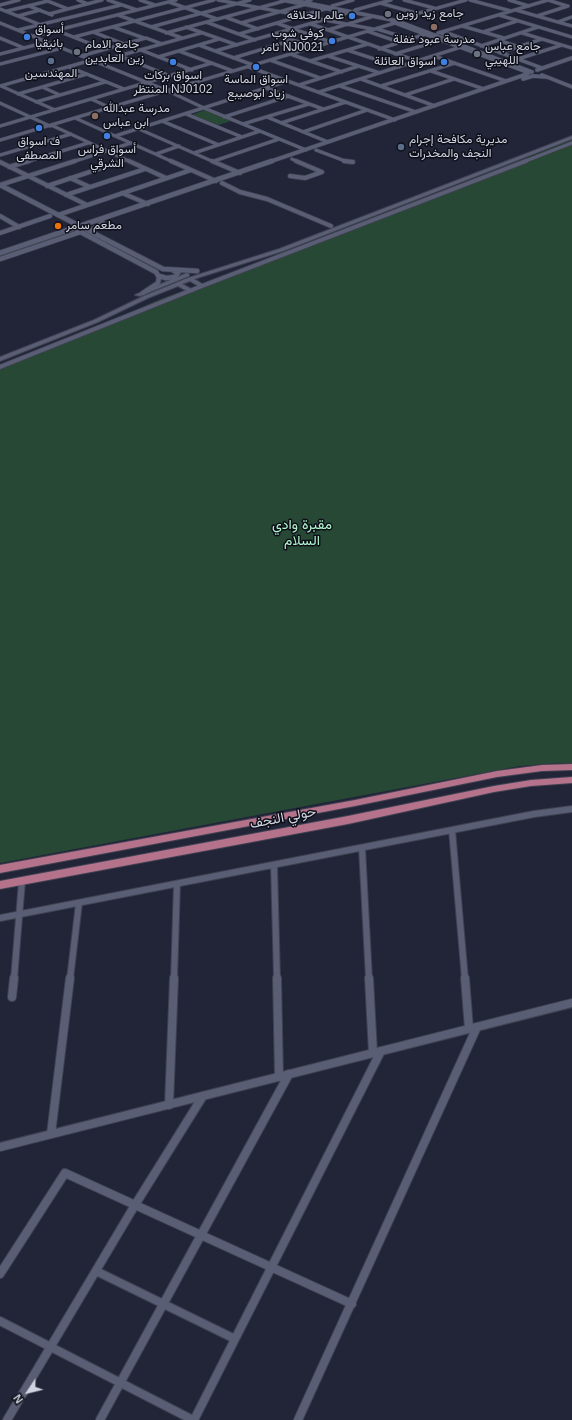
<!DOCTYPE html>
<html>
<head>
<meta charset="utf-8">
<style>
	body { margin:0 }
	#map { position:relative; width:572px; height:1420px; overflow:hidden; background:#222538; font-family:Arial,sans-serif }
	canvas { display:block }
	.north { position:absolute; left:8px; top:1372px; width:40px; height:40px; -webkit-text-stroke:3px #0d0f18; paint-order:stroke; rotate:235deg; font-size:11px; font-weight:700; line-height:16px; text-align:center; color:#d1d3e1 }
	.north::after { content:''; display:block; margin:auto; width:14px; height:18px; background:#d1d3e1; clip-path:polygon(50% 0,100% 100%,50% 72%,0 100%) }
</style>
</head>
<body>
<div id="map">
<canvas width="572" height="1420"></canvas>
<div class="north">N</div>
</div>
<script>
const ctx = document.querySelector('canvas').getContext('2d');
ctx.lineJoin = 'round';
function fill(path, color) {
  ctx.fillStyle = color;
  ctx.fill(path, 'evenodd');
}
function poly(rows) {
  const path = new Path2D();
  for (const r of rows) {
    path.moveTo(r[0], r[1]);
    for (let i = 2; i < r.length; i += 2) path.lineTo(r[i], r[i + 1]);
  }
  return path;
}
function trace(path, color, width, dash) {
  ctx.strokeStyle = color;
  ctx.lineWidth = width;
  ctx.lineCap = dash ? 'butt' : 'round';
  ctx.setLineDash(dash || []);
  ctx.stroke(path);
}
function write(font, color, halo, rows, align = 'center') {
  ctx.font = font + ' Arial,Vazirmatn,sans-serif';
  ctx.lineWidth = 3;
  ctx.setLineDash([]);
  ctx.textBaseline = 'middle';
  ctx.strokeStyle = halo;
  ctx.fillStyle = color;
  for (const [text, x, y, turn = 0] of rows) {
    ctx.save();
    ctx.translate(x, y);
    ctx.rotate((+turn || 0) * Math.PI / 180);
    ctx.textAlign = isNaN(turn) ? turn : align;
    if (halo) ctx.strokeText(text, 0, 0);
    ctx.fillText(text, 0, 0);
    ctx.restore();
  }
}
fill(poly([
	[205,110,231,121,218,125,192,115],
	[572,140,572,763,559,763,520,766,0,863,0,368,163,298,221,277]
]), '#284836');
const minorFar3 = poly([
	[45,0,68,9],
	[78,0,88,4],
	[108,0,137,10],
	[140,0,155,5],
	[218,0,373,29],
	[281,0,348,13],
	[404,0,434,8],
	[470,0,511,11],
	[509,0,529,6],
	[548,0,567,6],
	[307,1,311,0],
	[169,2,217,19],
	[380,3,416,13],
	[0,5,19,0],
	[29,6,52,15],
	[332,6,353,0],
	[0,9,41,25],
	[355,10,391,0],
	[516,10,572,26],
	[7,11,48,1],
	[49,14,102,0],
	[118,15,182,38],
	[499,15,572,37],
	[18,16,40,10],
	[537,16,568,6],
	[225,17,258,29],
	[398,19,466,0],
	[206,22,255,40],
	[392,22,529,73],
	[558,22,572,17],
	[0,23,168,91,204,108,306,150],
	[241,23,303,5],
	[276,23,331,42],
	[311,24,417,61],
	[462,26,504,38],
	[113,27,144,38],
	[151,27,250,0],
	[186,27,237,45],
	[377,29,410,39],
	[18,30,121,5],
	[328,30,371,17],
	[58,31,104,49],
	[367,31,399,42],
	[93,32,124,44],
	[483,32,517,21],
	[166,33,284,1],
	[438,33,548,0],
	[522,33,572,48],
	[239,34,325,9],
	[275,34,313,47],
	[442,34,450,34,542,68],
	[34,36,176,0],
	[74,37,214,0],
	[0,38,24,48],
	[498,40,519,47],
	[199,45,253,65],
	[481,46,538,27],
	[379,49,426,34],
	[141,50,192,70],
	[347,50,399,67],
	[179,51,233,71],
	[215,51,347,13],
	[500,53,542,39],
	[0,54,47,42],
	[290,54,342,72],
	[395,54,441,40],
	[81,56,146,38,162,44],
	[120,56,170,76],
	[328,56,380,73],
	[434,56,506,81],
	[158,57,219,39],
	[233,58,293,40],
	[518,59,562,45],
	[270,60,320,78],
	[310,61,368,44],
	[97,62,201,33],
	[0,64,62,48],
	[69,67,124,89],
	[249,67,395,120],
	[431,71,484,89],
	[361,79,435,106],
	[299,85,359,66],
	[0,86,92,60],
	[1,86,55,110],
	[340,86,416,112],
	[381,86,455,63],
	[42,87,60,95],
	[266,88,323,109],
	[319,92,461,47],
	[18,94,87,74],
	[405,95,454,79],
	[91,99,111,108],
	[36,102,105,82],
	[0,103,50,126],
	[186,114,242,137],
	[224,117,289,96],
	[267,117,328,142],
	[75,118,173,162],
	[162,121,219,145],
	[281,123,346,102],
	[243,124,309,104],
	[51,125,131,162],
	[0,126,212,63],
	[139,129,214,162],
	[303,132,367,110],
	[115,136,288,81],
	[0,140,395,23],
	[316,150,345,161,351,162],
	[194,153,260,131],
	[156,154,179,146],
	[0,155,71,134],
	[292,159,298,162],
	[214,161,279,139],
	[26,162,88,143],
	[72,162,131,143],
	[120,162,125,160],
	[523,162,572,143]
]);
const minorFar2 = poly([
	[129,161,166,178],
	[171,161,216,181],
	[212,161,240,173],
	[344,161,353,162],
	[0,162,87,205],
	[9,167,29,161],
	[290,176,305,178,322,172,296,161],
	[70,178,90,187],
	[222,183,240,192,267,199,331,226],
	[0,185,75,161],
	[47,186,123,161],
	[122,193,148,204],
	[66,195,145,169],
	[58,215,191,170],
	[0,216,19,227],
	[0,233,50,216],
	[0,367,202,286,526,161]
]);
const minorFar1 = poly([
	[452,830,465,979],
	[362,848,369,979],
	[274,865,277,979],
	[0,918,534,814,572,809],
	[14,979,22,881],
	[70,979,79,903],
	[174,979,177,884]
]);
const minor = poly([
	[277,978,279,1077],
	[369,978,373,1053],
	[465,978,469,1029],
	[12,997,14,978],
	[169,1105,174,978],
	[51,1134,70,978],
	[0,1147,572,1003],
	[96,1271,235,1339],
	[0,1274,65,1173,352,1304],
	[0,1321,193,1420],
	[7,1420,135,1205,203,1096],
	[100,1420,289,1074],
	[194,1420,381,1051],
	[298,1420,477,1027]
]);
const tertiaryFar1 = poly([
	[292,0,397,21,532,72],
	[537,70,572,58],
	[542,75,572,87],
	[523,79,533,76,546,77],
	[269,162,527,74,529,71]
]);
const tertiary = poly([
	[0,185,163,269,197,271],
	[77,230,156,272,159,277,158,283,143,293],
	[90,231,103,223],
	[0,253,272,161],
	[0,259,80,232],
	[159,276,166,278,175,277,178,273,174,271]
]);
const secondary = poly([
	[572,136,572,139,283,251,194,279,204,285,204,287,200,287,190,281,182,284,193,290,193,292,189,292,178,286,148,298,98,322,0,361,0,357,94,320,144,296,188,278,279,249,572,136],
	[187,273,189,274,189,276,140,296,135,295,187,273]
]);
const primary = poly([
	[572,764,572,770,542,771,497,777,355,806,0,873,0,865,355,800,497,771,542,765,572,764],
	[572,777,572,783,531,786,494,792,348,824,0,889,0,881,348,816,494,786,531,780,572,777]
]);
trace(minorFar3, '#3f4151', 4);
trace(minorFar2, '#3f4151', 5.5);
trace(minorFar1, '#3f4151', 8);
trace(minor, '#3f4151', 10);
trace(tertiaryFar1, '#3f4151', 4.5);
trace(tertiary, '#3f4151', 6);
trace(secondary, '#3f4151', 2);
trace(primary, '#3f4151', 2);
trace(minorFar3, '#5a5e74', 3);
trace(minorFar2, '#5a5e74', 4);
trace(minorFar1, '#5a5e74', 6);
trace(minor, '#5a5e74', 8);
trace(tertiaryFar1, '#5a5e74', 3.5);
trace(tertiary, '#5a5e74', 4.5);
fill(secondary, '#5a5e74');
fill(primary, '#b4728b');
for (const [x, y, r, color] of [
	[388,14,4,"#6b7280"],
	[352,16,4,"#3f7fe0"],
	[434,27,4,"#8d6e63"],
	[27,37,4,"#3f7fe0"],
	[332,41,4,"#3f7fe0"],
	[77,52,4,"#6b7280"],
	[477,54,4,"#6b7280"],
	[51,61,4,"#5c6f8a"],
	[173,62,4,"#3f7fe0"],
	[444,62,4,"#3f7fe0"],
	[256,67,4,"#3f7fe0"],
	[95,116,4,"#8d6e63"],
	[39,128,4,"#3f7fe0"],
	[107,136,4,"#3f7fe0"],
	[401,147,4,"#5c6f8a"],
	[58,226,4,"#e8710a"]
]) {
  const dot = new Path2D();
  dot.arc(x, y, r, 0, 2 * Math.PI);
  ctx.fillStyle = color;
  ctx.fill(dot);
  trace(dot, '#0d0f18', 1.5);
}
write('12px', '#d1d3e1', '#0d0f18', [
	["جامع زيد زوين",396,14],
	["عالم الحلاقه",344,16,"right"],
	["أسواق",35,30],
	["بانيقيا",35,44],
	["كوفي شوب",324,34,"right"],
	["ثامر NJ0021",324,48,"right"],
	["مدرسة عبود غفلة",434,40,"center"],
	["جامع الامام",85,45],
	["زين العابدين",85,59],
	["جامع عباس",485,47],
	["اللهيبي",485,61],
	["اسواق العائلة",436,62,"right"],
	["المهندسين",51,74,"center"],
	["اسواق بركات",173,76,"center"],
	["المنتظر NJ0102",173,90,"center"],
	["اسواق الماسة",256,80,"center"],
	["زياد ابوصيبع",256,94,"center"],
	["مدرسة عبدالله",103,109],
	["ابن عباس",103,123],
	["مديرية مكافحة إجرام",409,140],
	["النجف والمخدرات",409,154],
	["ف اسواق",39,142,"center"],
	["المصطفى",39,156,"center"],
	["أسواق فراس",107,150,"center"],
	["الشرقي",107,164,"center"],
	["مطعم سامر",66,226]
], 'left');
write('14px', '#b1f5cd', '#0d0f18', [
	["مقبرة وادي",302,525],
	["السلام",302,541]
]);
write('14px', '#d1d3e1', '#0d0f18', [
	["حولي النجف",283,818,-11]
]);
</script>
</body>
</html>
